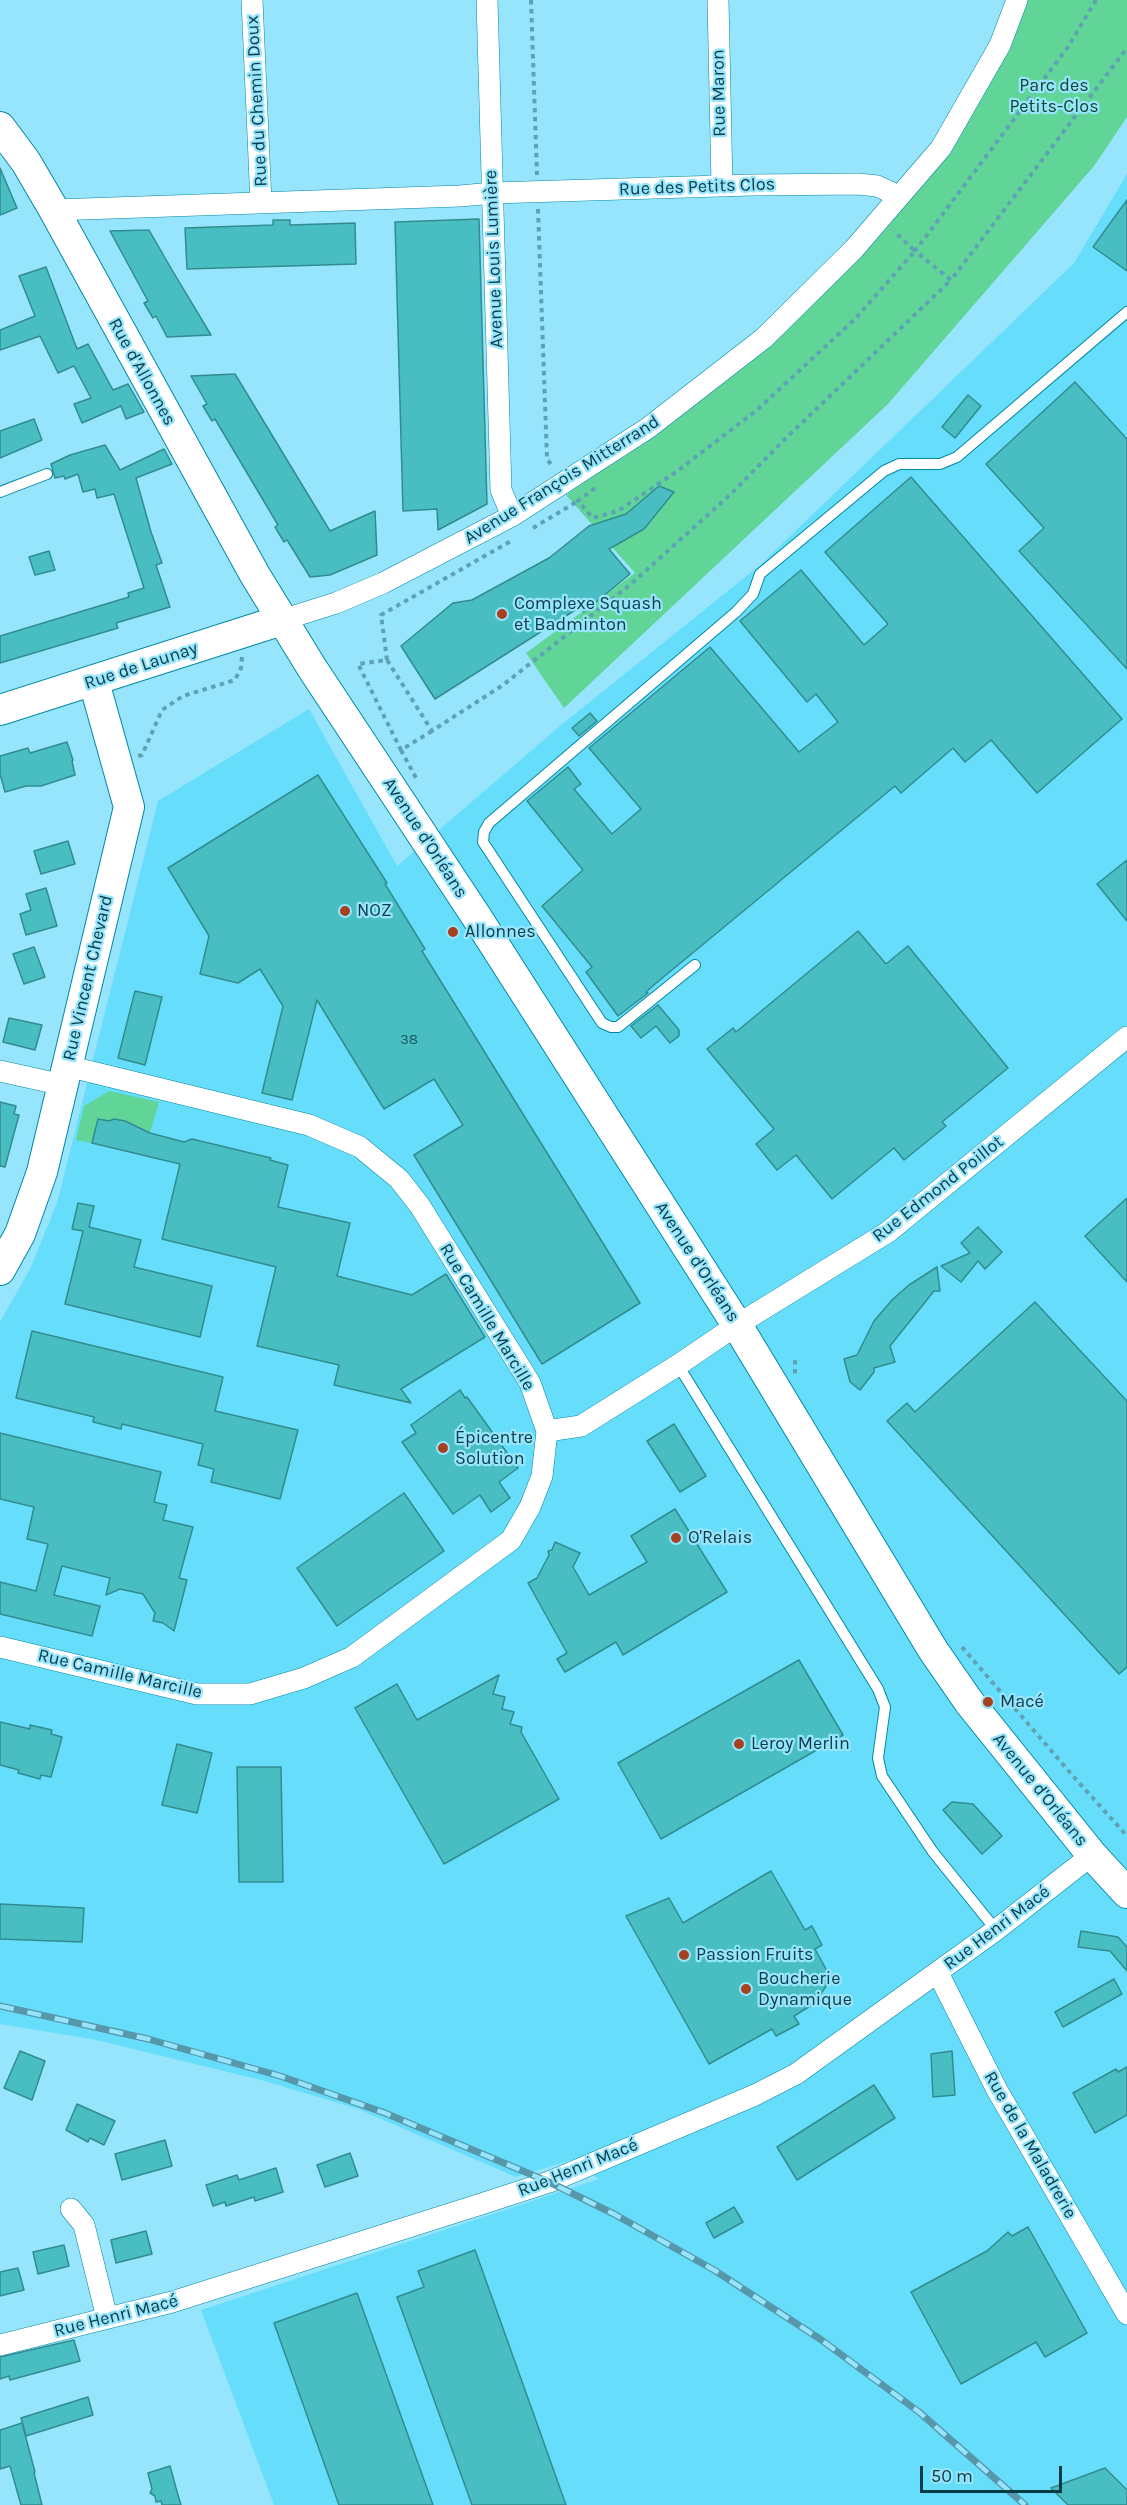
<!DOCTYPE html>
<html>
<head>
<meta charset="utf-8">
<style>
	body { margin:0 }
	#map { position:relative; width:1127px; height:2505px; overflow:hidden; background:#96e5fc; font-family:Karla,sans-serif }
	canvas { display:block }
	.scale { position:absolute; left:920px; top:2466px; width:142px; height:27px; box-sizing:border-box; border:3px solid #0b3b46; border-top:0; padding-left:8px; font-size:18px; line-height:21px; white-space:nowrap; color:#0b3b46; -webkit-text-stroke:4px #96e5fc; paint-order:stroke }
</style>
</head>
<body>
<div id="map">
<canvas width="1127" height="2505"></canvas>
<div class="scale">50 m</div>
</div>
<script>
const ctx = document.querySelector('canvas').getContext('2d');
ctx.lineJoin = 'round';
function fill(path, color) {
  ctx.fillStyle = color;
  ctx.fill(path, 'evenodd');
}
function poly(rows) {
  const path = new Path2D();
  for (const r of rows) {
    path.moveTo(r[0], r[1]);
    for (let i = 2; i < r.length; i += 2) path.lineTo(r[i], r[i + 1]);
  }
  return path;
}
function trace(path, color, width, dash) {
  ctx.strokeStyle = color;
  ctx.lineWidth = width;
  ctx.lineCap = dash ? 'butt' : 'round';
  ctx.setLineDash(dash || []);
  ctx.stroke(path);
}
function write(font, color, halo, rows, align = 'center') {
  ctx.font = font + ' Karla,sans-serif';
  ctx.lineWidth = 4.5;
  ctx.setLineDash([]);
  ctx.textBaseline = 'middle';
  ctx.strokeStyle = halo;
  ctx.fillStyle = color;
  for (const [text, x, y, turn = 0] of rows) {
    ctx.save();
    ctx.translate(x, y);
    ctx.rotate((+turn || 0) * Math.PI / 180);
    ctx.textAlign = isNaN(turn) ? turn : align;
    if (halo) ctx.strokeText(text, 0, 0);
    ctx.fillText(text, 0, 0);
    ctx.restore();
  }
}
fill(poly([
	[1127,174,1127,2505,274,2505,201,2310,599,2179,571,2160,516,2177,358,2109,265,2081,92,2039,0,2024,0,1322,30,1269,57,1203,158,801,309,709,397,866,560,726,760,565,1074,263]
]), '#67ddfc');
fill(poly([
	[1021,0,1127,0,1127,117,1094,166,888,404,564,708,526,653,635,573,566,495,754,359,946,154],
	[109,1091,159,1102,150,1133,125,1121,114,1119,109,1121,98,1119,92,1143,76,1140,84,1106]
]), '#61d598');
const building = poly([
	[0,168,17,208,0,215,0,168],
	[1127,200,1127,271,1093,247,1127,200],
	[479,219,487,504,438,530,437,509,403,511,395,222,479,219],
	[273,220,290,220,290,225,355,223,356,264,187,269,185,228,273,225,273,220],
	[149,230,172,270,211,335,167,337,156,316,153,318,144,303,148,301,110,231,149,230],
	[46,267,77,349,88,344,113,390,128,384,144,412,126,419,121,406,82,423,74,404,91,398,74,366,58,373,40,336,0,350,0,330,35,316,19,276,46,267],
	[235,374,330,531,375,511,377,555,330,575,310,577,287,540,284,542,275,527,278,525,215,419,212,421,203,406,207,404,191,376,235,374],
	[1075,382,1127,439,1127,669,1019,551,1044,528,986,464,1075,382],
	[968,395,981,406,955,438,942,427,968,395],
	[34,419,42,440,0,458,0,431,34,419],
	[105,445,120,470,164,449,172,464,136,478,151,532,162,563,156,565,170,607,116,623,118,628,0,663,0,636,129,597,128,593,144,588,114,494,97,498,95,489,83,492,78,474,65,479,64,476,55,478,51,464,70,455,105,445],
	[911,477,1122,719,1037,793,991,740,965,762,953,748,901,793,895,786,655,984,646,992,648,993,618,1016,586,972,592,967,542,906,583,870,527,801,568,767,581,784,574,789,612,834,641,809,589,748,710,647,799,752,838,722,816,694,807,702,740,621,801,570,864,645,888,624,825,552,911,477],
	[659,486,674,492,644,529,609,549,630,574,584,612,580,607,435,699,401,646,453,603,472,600,549,558,589,526,626,514,659,486],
	[49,551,55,570,35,575,29,557,49,551],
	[590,713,597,721,579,736,572,728,590,713],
	[67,742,73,760,72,761,75,775,41,786,26,786,5,792,0,774,0,756,28,748,30,753,67,742],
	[318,775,387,883,385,884,425,949,422,951,640,1303,542,1364,414,1155,463,1125,434,1079,384,1109,317,1000,292,1100,262,1093,283,1006,260,969,238,983,200,974,209,936,168,868,318,775],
	[68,841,75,864,41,874,34,851,68,841],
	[1127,860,1127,921,1097,884,1127,860],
	[46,888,57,926,26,935,20,914,31,910,26,894,46,888],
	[858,931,886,964,908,946,1008,1068,942,1122,946,1126,904,1160,894,1148,832,1199,796,1155,777,1170,756,1144,774,1129,707,1049,733,1028,736,1032,858,931],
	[34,947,45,977,24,984,13,954,34,947],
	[135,991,162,997,145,1065,118,1058,135,991],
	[658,1005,679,1030,679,1036,670,1043,656,1026,641,1038,631,1026,658,1005],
	[9,1018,42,1025,35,1050,3,1042,9,1018],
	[0,1102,16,1106,14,1114,19,1115,5,1167,0,1166,0,1102],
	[98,1119,109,1121,114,1119,125,1121,150,1133,184,1142,192,1139,271,1158,270,1160,288,1165,278,1207,350,1223,337,1276,412,1295,446,1274,485,1337,401,1389,411,1403,334,1385,339,1365,257,1346,276,1267,162,1239,180,1164,92,1143,98,1119],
	[1127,1198,1127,1282,1085,1236,1127,1198],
	[78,1203,94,1206,89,1227,141,1240,134,1267,212,1286,200,1337,65,1304,83,1231,72,1229,78,1203],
	[978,1227,1002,1252,985,1269,978,1261,961,1282,941,1266,970,1253,961,1243,978,1227],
	[937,1267,940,1291,934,1291,890,1346,895,1362,874,1368,874,1372,860,1390,850,1382,844,1359,857,1355,874,1321,893,1299,909,1285,937,1267],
	[1035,1302,1127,1401,1127,1667,1119,1674,887,1421,907,1403,915,1412,1035,1302],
	[32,1331,223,1377,215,1411,298,1430,280,1499,211,1482,214,1469,198,1465,203,1444,122,1424,121,1429,93,1422,94,1417,16,1398,32,1331],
	[460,1390,465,1398,467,1397,518,1468,499,1482,510,1498,491,1512,480,1495,453,1514,402,1442,416,1433,411,1425,460,1390],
	[674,1424,706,1476,680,1492,647,1441,674,1424],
	[0,1433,161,1472,154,1502,167,1505,163,1520,193,1527,179,1578,187,1580,174,1631,163,1623,153,1621,155,1613,143,1594,120,1589,106,1595,110,1578,62,1566,54,1595,100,1606,92,1636,0,1614,0,1582,36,1591,48,1544,27,1539,34,1507,0,1499,0,1433],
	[404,1493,444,1551,337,1626,297,1568,404,1493],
	[675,1509,727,1592,623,1655,616,1642,565,1672,557,1659,567,1653,528,1583,537,1578,549,1555,548,1551,552,1550,555,1542,580,1553,573,1567,589,1595,647,1562,631,1536,675,1509],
	[799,1660,843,1735,661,1839,618,1763,799,1660],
	[499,1675,493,1694,505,1697,502,1709,514,1712,510,1724,522,1727,521,1732,559,1799,444,1864,355,1708,397,1684,417,1720,499,1675],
	[0,1722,30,1729,30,1725,52,1730,51,1734,62,1737,51,1777,41,1775,40,1779,18,1773,19,1770,0,1765,0,1722],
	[177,1744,212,1753,197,1813,162,1805,177,1744],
	[237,1767,281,1767,283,1882,239,1882,237,1767],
	[952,1802,973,1804,1002,1836,982,1854,943,1810,952,1802],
	[771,1871,805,1930,812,1926,822,1945,815,1949,826,1969,826,1986,815,2003,794,2016,799,2024,776,2036,772,2029,709,2064,626,1916,669,1898,683,1923,771,1871],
	[0,1904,84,1908,82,1942,0,1939,0,1904],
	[1081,1931,1118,1937,1127,1947,1127,1971,1110,1951,1078,1947,1081,1931],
	[1114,1979,1122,1994,1063,2027,1055,2012,1114,1979],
	[20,2051,45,2061,32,2100,4,2088,20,2051],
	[952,2051,955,2095,933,2097,931,2054,952,2051],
	[1127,2067,1127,2115,1095,2133,1073,2093,1116,2069,1118,2072,1127,2067],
	[874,2085,895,2118,797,2180,777,2147,874,2085],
	[77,2104,115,2121,104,2145,90,2138,88,2142,66,2130,77,2104],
	[165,2140,172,2166,122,2180,115,2154,165,2140],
	[350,2153,358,2176,325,2187,317,2165,350,2153],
	[276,2168,283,2192,255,2201,254,2197,226,2206,225,2202,213,2206,206,2185,237,2175,239,2180,276,2168],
	[734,2207,743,2222,714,2238,706,2223,734,2207],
	[1028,2227,1087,2333,1045,2357,1036,2342,961,2384,911,2292,987,2251,1008,2232,1012,2236,1028,2227],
	[146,2231,152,2254,116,2263,111,2240,146,2231],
	[64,2245,69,2266,38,2274,33,2252,64,2245],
	[475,2250,545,2446,566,2505,472,2505,397,2297,424,2287,418,2271,475,2250],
	[18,2268,24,2290,0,2296,0,2272,18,2268],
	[357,2293,433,2505,339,2505,274,2323,357,2293],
	[74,2340,80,2361,10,2380,9,2376,0,2379,0,2357,74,2340],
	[88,2397,93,2415,26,2436,21,2418,88,2397],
	[22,2423,35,2472,34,2473,42,2505,21,2505,10,2466,0,2469,0,2430,22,2423],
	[170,2466,178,2495,181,2505,162,2505,161,2501,156,2502,155,2496,150,2493,152,2489,148,2473,170,2466],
	[1105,2468,1127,2490,1127,2505,1068,2505,1051,2488,1105,2468]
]);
fill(building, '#48bec2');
trace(building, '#328c8f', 1.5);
const lane = poly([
	[0,492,47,474],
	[695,965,618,1027,611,1027,602,1023,483,842,484,832,489,823,736,612,753,594,760,574,884,471,899,464,940,464,957,457,1127,312],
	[678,1365,878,1689,885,1707,878,1758,882,1776,933,1852,996,1930]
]);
const street = poly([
	[252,0,261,203],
	[487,0,501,490,512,516],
	[718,0,722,186],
	[54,210,460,196,493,193,752,185,858,184,877,186,899,196],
	[282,620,336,603,383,583,512,516,648,428,764,338,854,249,941,148,1000,45,1017,0],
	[0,1071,63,1085],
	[547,1431,581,1426,678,1365,737,1325,888,1232,1127,1037],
	[0,1647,197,1694,250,1694,304,1678,352,1657,511,1540,530,1507,542,1476,547,1431,530,1383,420,1206,399,1179,360,1147,309,1125,67,1066],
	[938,1973,997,2090,1127,2314],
	[71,2209,84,2225,107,2318],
	[0,2345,172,2302,478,2205,549,2182,755,2095,796,2074,996,1930,1092,1855]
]);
const secondary = poly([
	[0,127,26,162,54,210,255,575,312,668,476,916,737,1325,933,1650,969,1702,1092,1855,1127,1893],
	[0,710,282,620],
	[0,1270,20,1234,42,1172,129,807,94,682]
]);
trace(lane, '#0088a3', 12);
trace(street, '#0088a3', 22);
trace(secondary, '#0088a3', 32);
trace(poly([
	[531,0,537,175],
	[1096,0,1068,47,915,251,951,280,1127,48],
	[538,209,547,459,553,467],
	[595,488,578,501,593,518,618,511,676,472,757,410,855,319,915,251,894,231],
	[533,528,578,501,577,499],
	[387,660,381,615,511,541],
	[432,731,401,750,358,664,387,660,432,731,438,727,503,685,631,584,731,494,785,439,951,280],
	[401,750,416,778],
	[138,756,142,755,162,710,183,696,235,680,241,668,242,657],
	[795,1360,795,1375],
	[962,1647,1073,1776,1127,1836]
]), '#5fa2b4', 4, [4.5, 4.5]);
trace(lane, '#fff', 10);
trace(street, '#fff', 21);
trace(secondary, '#fff', 30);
const rail = poly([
	[0,2006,148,2039,280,2076,385,2113,549,2182,614,2214,714,2270,820,2339,919,2412,1025,2505]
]);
trace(rail, '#5697a9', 7);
trace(rail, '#96e5fc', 4.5, [14]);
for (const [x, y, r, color] of [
	[502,614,6,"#a7401e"],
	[345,911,6,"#a7401e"],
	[453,932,6,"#a7401e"],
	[443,1448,6,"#a7401e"],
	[676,1538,6,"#a7401e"],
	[988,1702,6,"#a7401e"],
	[739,1744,6,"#a7401e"],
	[684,1955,6,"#a7401e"],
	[746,1989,6,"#a7401e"]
]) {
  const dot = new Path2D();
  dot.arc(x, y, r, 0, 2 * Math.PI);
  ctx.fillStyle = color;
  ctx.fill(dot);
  trace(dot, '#96e5fc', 2);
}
write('15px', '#1a5c65', null, [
	["38",409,1040]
]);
write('18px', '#13452d', '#96e5fc', [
	["Parc des",1054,86],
	["Petits-Clos",1054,107]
]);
write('18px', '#0b3b46', '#96e5fc', [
	["Rue Maron",719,93,-91],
	["Rue du Chemin Doux",257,101,-93],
	["Rue des Petits Clos",697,187,-2],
	["Avenue Louis Lumière",494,259,-92],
	["Rue d'Allonnes",142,372,61],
	["Avenue François Mitterrand",562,480,-32],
	["Rue de Launay",141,666,-18],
	["Avenue d'Orléans",425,838,57],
	["Rue Vincent Chevard",88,978,-77],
	["Rue Edmond Poillot",938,1189,-38],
	["Avenue d'Orléans",697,1262,57],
	["Rue Camille Marcille",487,1317,59],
	["Rue Camille Marcille",120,1674,13],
	["Avenue d'Orléans",1040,1790,51],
	["Rue Henri Macé",997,1928,-37],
	["Rue de la Maladrerie",1030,2145,60],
	["Rue Henri Macé",578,2168,-22],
	["Rue Henri Macé",116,2316,-14]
]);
write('18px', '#0b3b46', '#96e5fc', [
	["Complexe Squash",514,604],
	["et Badminton",514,625],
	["NOZ",357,911],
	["Allonnes",465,932],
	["Épicentre",455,1438],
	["Solution",455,1459],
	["O'Relais",688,1538],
	["Macé",1000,1702],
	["Leroy Merlin",751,1744],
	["Passion Fruits",696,1955],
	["Boucherie",758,1979],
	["Dynamique",758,2000]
], 'left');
</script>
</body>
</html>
